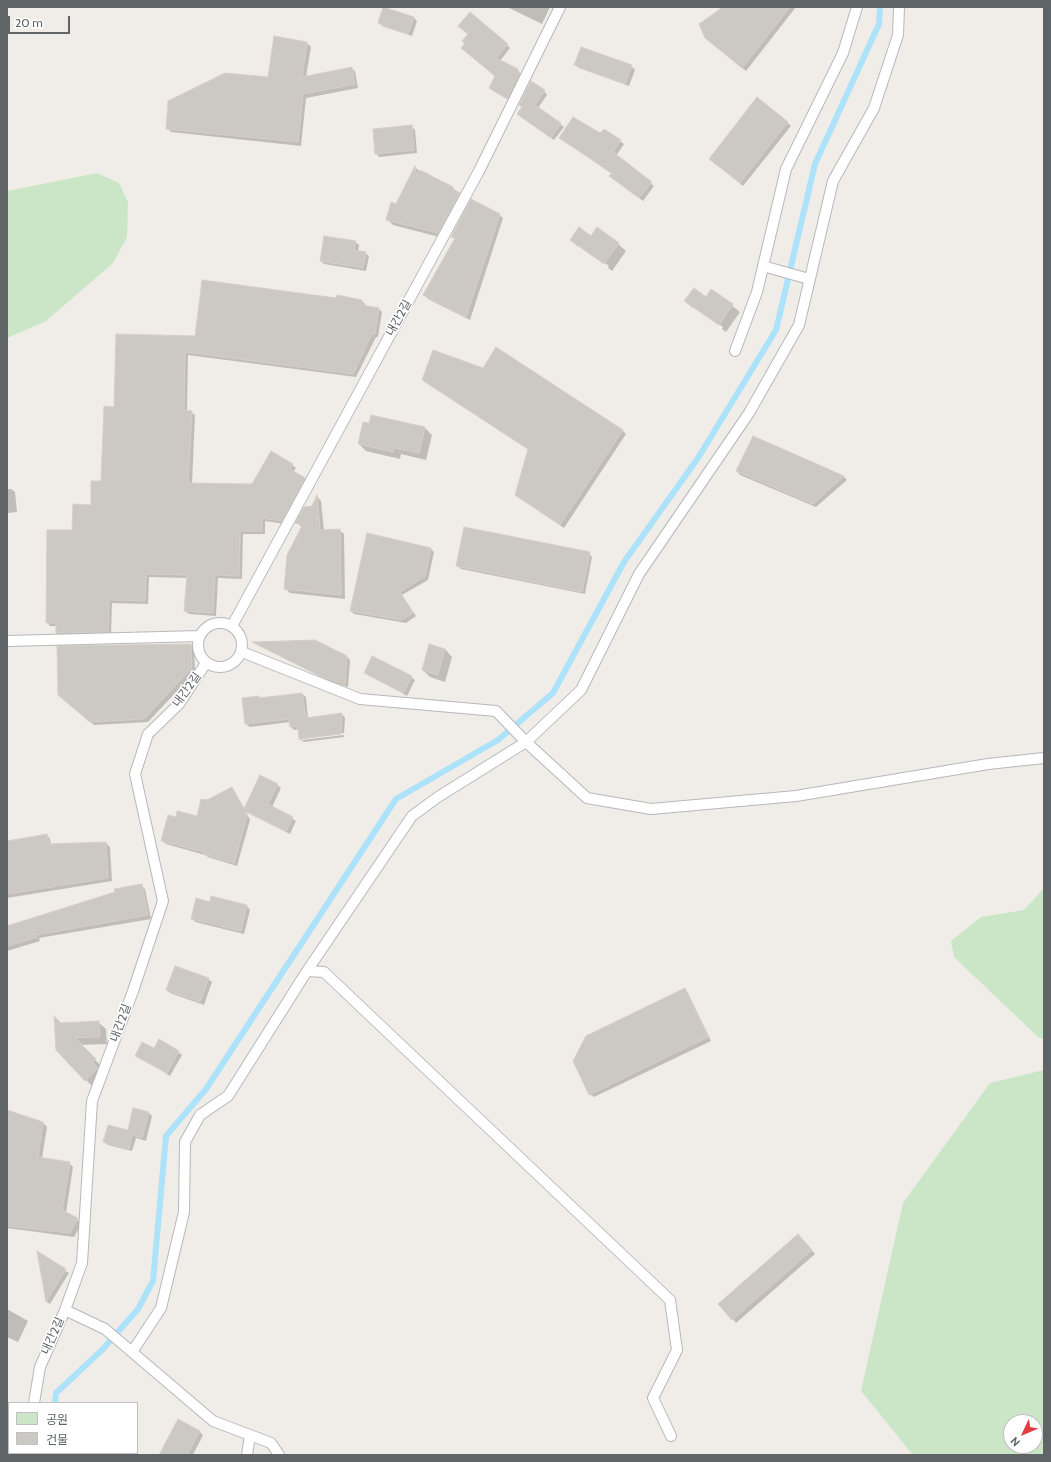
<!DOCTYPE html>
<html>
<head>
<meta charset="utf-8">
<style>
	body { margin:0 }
	#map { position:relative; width:1051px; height:1462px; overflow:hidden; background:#f0ede8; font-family:Cabin,"Noto Sans KR",sans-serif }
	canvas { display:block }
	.frame { position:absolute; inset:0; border:8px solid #5f6467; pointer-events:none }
	.legend { position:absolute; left:8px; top:1402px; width:130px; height:52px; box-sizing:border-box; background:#fff; border:1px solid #bfc1c2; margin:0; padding:5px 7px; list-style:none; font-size:12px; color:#5f6467 }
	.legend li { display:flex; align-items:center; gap:8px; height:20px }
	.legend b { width:20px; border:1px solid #bfc1c2 }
	.north { position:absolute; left:1003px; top:1414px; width:40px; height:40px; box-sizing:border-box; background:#fff; border:1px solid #bfc1c2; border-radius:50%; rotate:226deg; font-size:11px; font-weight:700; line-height:16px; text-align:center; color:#5f6467 }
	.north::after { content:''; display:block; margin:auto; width:14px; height:18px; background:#e13d42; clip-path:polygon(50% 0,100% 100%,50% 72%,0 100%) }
	.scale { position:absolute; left:8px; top:16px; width:62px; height:18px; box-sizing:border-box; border:2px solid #5f6467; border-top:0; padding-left:5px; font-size:12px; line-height:14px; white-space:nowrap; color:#5f6467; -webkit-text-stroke:3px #fff; paint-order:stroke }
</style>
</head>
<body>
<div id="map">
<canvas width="1051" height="1462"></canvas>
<div class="frame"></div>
<ul class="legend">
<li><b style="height:11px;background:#cae6c6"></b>공원</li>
<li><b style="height:11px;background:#ccc8c4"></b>건물</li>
</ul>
<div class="north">N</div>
<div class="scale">20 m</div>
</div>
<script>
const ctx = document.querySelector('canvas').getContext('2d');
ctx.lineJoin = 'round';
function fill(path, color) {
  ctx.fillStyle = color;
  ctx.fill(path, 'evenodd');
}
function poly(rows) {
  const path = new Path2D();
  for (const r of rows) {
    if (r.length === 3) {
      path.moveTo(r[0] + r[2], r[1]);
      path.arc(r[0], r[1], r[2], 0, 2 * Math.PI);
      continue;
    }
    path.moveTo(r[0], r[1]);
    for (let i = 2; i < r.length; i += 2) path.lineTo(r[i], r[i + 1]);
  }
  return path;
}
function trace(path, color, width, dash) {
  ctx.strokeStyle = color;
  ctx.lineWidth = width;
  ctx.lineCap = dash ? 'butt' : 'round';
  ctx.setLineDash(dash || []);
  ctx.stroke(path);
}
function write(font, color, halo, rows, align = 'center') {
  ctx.font = font + ' Cabin,"Noto Sans KR",sans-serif';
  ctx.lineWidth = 3;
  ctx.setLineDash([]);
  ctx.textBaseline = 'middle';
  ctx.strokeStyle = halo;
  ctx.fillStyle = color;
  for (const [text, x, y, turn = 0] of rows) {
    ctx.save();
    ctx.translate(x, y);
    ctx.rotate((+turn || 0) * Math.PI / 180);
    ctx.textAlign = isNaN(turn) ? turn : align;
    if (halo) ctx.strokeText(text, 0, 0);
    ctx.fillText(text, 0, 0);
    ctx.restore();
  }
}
fill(poly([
	[97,173,119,183,128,202,127,237,113,263,46,321,7,338,7,191],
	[1044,888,1044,1039,1039,1038,954,957,951,941,981,917,1024,910],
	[1044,1070,1044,1455,913,1455,861,1391,903,1203,990,1083],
	[1011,1422,1035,1422,1035,1446,1011,1446]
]), '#cae6c6');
fill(poly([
	[507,7,550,7,542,24],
	[725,7,796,7,746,71,706,38],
	[414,18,417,21,412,36,382,26,379,23],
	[275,37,307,43,311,47,306,77,351,68,355,71,358,88,306,98,301,146,171,132,167,128,268,78],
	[507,45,510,48,500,61,518,70,523,78,511,101,490,88,496,76,466,51],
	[575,65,631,66,635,70,629,86,579,68],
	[544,91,547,95,538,108,564,127,554,140,518,114],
	[787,122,791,126,743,186,714,162],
	[411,126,415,130,417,153,379,157,376,153],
	[601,135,620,141,624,144,616,156,654,186,643,201,614,179,612,174,560,138],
	[416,168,420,172,421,171,453,188,464,199,443,238,393,225,387,219],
	[499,215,503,218,470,320,428,299,424,295,455,240,452,236],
	[592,237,618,244,626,251,612,271,608,268,609,266,578,244,578,247,571,240],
	[355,242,359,245,358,252,365,253,369,256,366,271,324,264,321,261],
	[712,290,740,312,726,332,722,329,723,327,692,305,692,308,686,301,706,298],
	[337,299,362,301,365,304,365,307,379,309,382,312,378,337,376,337,356,377,188,355,187,412,191,412,195,415,192,484,253,485,292,465,296,468,293,472,308,482,285,524,265,521,265,534,243,534,242,579,218,578,216,616,189,614,185,611,188,578,149,577,148,604,112,603,111,635,60,636,57,633,57,626,50,626,47,622,73,531,92,506,102,482,115,408,195,337],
	[427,383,622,430,626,434,564,528,516,495,529,450],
	[425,428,432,435,426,460,401,454,400,459,366,451,359,444],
	[753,437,844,477,847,480,816,507,740,475,737,471],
	[7,489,11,489,15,492,17,512,7,513],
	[317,497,321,501,324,531,339,530,344,534,345,599,290,593,285,588,302,527,297,523,312,507],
	[368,534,431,549,434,552,428,580,402,595,416,616,406,623,354,614,351,611],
	[589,553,592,557,585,594,461,569,458,566],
	[315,641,346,656,350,660,348,687,327,680,254,643],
	[190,645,194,648,195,672,148,722,94,725,63,698],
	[445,649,452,657,445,682,430,677,423,670],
	[365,672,411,677,415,680,407,696],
	[302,694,306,697,308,719,342,714,345,718,344,733,302,738,302,740,344,735,344,737,304,742,300,739,299,729,294,730,291,727,290,722,250,727,246,724,243,699,259,697,261,699],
	[277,785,281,788,272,807,296,821,290,834,246,812,250,820,237,866,208,857,205,855,166,844,162,841,177,818,198,817,207,801,232,789,245,809],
	[47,835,50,839,51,845,106,843,110,847,112,881,7,898,7,842],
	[141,885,145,889,151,919,39,938,40,941,7,951,7,927],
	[212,897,247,906,250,910,244,934,195,922,192,918,210,903],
	[208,979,212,982,204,1005,170,993,167,990],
	[685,990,688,993,711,1041,594,1097,590,1094],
	[98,1022,106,1029,107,1044,81,1045,102,1067,93,1087,57,1050,61,1024],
	[154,1049,178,1052,182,1055,170,1076,136,1055],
	[7,1111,43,1123,47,1127,42,1158,69,1163,73,1167,66,1213,82,1223,74,1237,7,1228],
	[148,1112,152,1116,146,1141,136,1138,132,1151,108,1145,104,1142,129,1131],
	[802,1239,815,1254,736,1323,733,1319],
	[38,1253,69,1273,50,1304,47,1302],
	[7,1309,28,1321,18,1342,7,1337],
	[199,1431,203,1435,193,1455,160,1455],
	[7,1452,9,1453,17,1455,7,1455]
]), '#0003');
trace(poly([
	[55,1403,56,1393,102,1350,138,1309,153,1281,166,1136,206,1089,396,799,498,740,553,693,624,562,698,458,776,330,815,164,879,24,880,7],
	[51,1453,51,1455]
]), '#ade2fb', 6);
const building = poly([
	[383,7,414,17,408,34,378,23,383,7],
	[723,7,790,7,742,68,705,38,699,24,723,7],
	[470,12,508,44,496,58,518,69,517,72,520,73,507,99,489,88,495,76,461,48,465,43,462,41,468,34,458,26,470,12],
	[274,36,307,42,302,77,352,67,355,84,303,94,298,142,166,129,168,101,225,73,268,77,274,36],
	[581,47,632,65,625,84,574,65,581,47],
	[531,81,545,90,535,105,561,123,551,138,517,114,522,107,519,105,531,81],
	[757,97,788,122,740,183,709,159,757,97],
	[573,117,600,133,604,129,621,140,613,152,652,182,639,198,609,176,612,173,559,138,573,117],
	[412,125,414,150,375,154,373,129,412,125],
	[415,166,417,178,420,170,453,187,452,189,460,193,438,233,386,220,391,202,396,204,415,166],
	[471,199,500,214,466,317,423,295,455,238,451,237,471,199],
	[579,227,591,236,597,227,619,243,604,264,570,240,579,227],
	[324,236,356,241,354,250,366,252,363,268,320,261,324,236],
	[202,280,336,298,337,295,362,300,362,305,379,308,375,334,372,334,353,374,185,352,184,410,192,411,188,483,252,484,271,451,293,464,290,469,305,478,282,521,262,518,262,531,240,531,239,576,215,575,213,613,184,611,187,575,146,574,145,601,109,600,108,632,56,633,56,623,46,623,47,530,72,530,73,504,91,505,91,481,101,481,104,406,114,407,116,334,195,336,202,280],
	[694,288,706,297,711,289,733,304,719,325,684,301,694,288],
	[496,347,623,430,560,525,515,495,528,449,422,380,433,350,483,368,496,347],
	[371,415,425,427,419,453,394,448,393,452,358,444,363,422,369,423,371,415],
	[753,436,844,476,813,504,736,471,753,436],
	[317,495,320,530,340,529,341,595,284,589,287,555,303,524,295,523,304,507,312,506,317,495],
	[464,527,590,552,582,592,456,566,464,527],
	[367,533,431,548,425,576,400,592,413,613,402,620,350,611,367,533],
	[315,640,347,656,345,684,322,677,252,642,315,640],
	[191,644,192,668,144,719,90,722,58,695,57,646,191,644],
	[429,644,445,649,438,675,422,670,429,644],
	[372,656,412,676,403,693,364,673,372,656],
	[302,693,306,718,342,713,341,734,299,739,298,726,290,727,289,719,245,724,242,698,259,696,259,698,302,693],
	[260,775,278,784,268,804,293,817,286,831,244,810,247,816,234,863,203,854,204,852,161,841,168,815,176,817,177,811,197,816,201,799,207,800,232,787,244,809,260,775],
	[47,834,49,844,106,842,108,878,7,894,7,841,47,834],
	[142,884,148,915,36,935,37,937,7,946,7,926,115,892,114,889,142,884],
	[211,896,247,905,241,931,191,919,196,898,210,902,211,896],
	[175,966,209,978,200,1002,166,990,175,966],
	[685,988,708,1037,589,1095,573,1061,586,1036,685,988],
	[54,1016,61,1023,99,1021,100,1037,75,1038,96,1059,92,1062,98,1068,85,1081,56,1050,54,1016],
	[159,1039,179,1051,167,1073,135,1056,142,1042,154,1048,159,1039],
	[133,1108,149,1112,142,1138,132,1135,129,1149,103,1142,108,1125,128,1130,133,1108],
	[7,1110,43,1122,38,1157,70,1162,62,1210,78,1218,70,1233,7,1226,7,1110],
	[798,1234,812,1250,732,1320,718,1304,798,1234],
	[37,1251,66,1269,46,1302,37,1251],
	[178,1419,200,1431,187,1455,159,1455,178,1419]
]);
fill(building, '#ccc8c4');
trace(building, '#d5cfc6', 1);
const service = poly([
	[763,266,809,279],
	[735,351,757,292,786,169,843,53,857,7],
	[220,645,22],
	[232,626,479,171,560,7],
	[7,641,200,636],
	[242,652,360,699,496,711,526,742,587,798,651,809,796,796,988,764,1044,758],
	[307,971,324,972,670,1300,677,1350,653,1398,671,1436],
	[65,1310,105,1329,213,1421,271,1443,279,1455],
	[132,1352,161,1308,184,1212,185,1142,200,1115,228,1096,307,971,412,816,438,797,526,742,581,690,639,574,749,413,799,325,833,181,874,108,898,35,899,7],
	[34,1403,40,1367,65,1310,82,1263,92,1101,133,991,163,901,135,774,148,734,179,704,206,663],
	[35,1453,35,1455],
	[247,1455,250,1435]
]);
trace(service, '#b5b8bb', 12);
trace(service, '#fff', 10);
write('12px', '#5f6467', '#fff', [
	["내간2길",399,318,-61],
	["내간2길",187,690,-54],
	["내간2길",121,1023,-70],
	["내간2길",53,1336,-66]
]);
</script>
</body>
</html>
